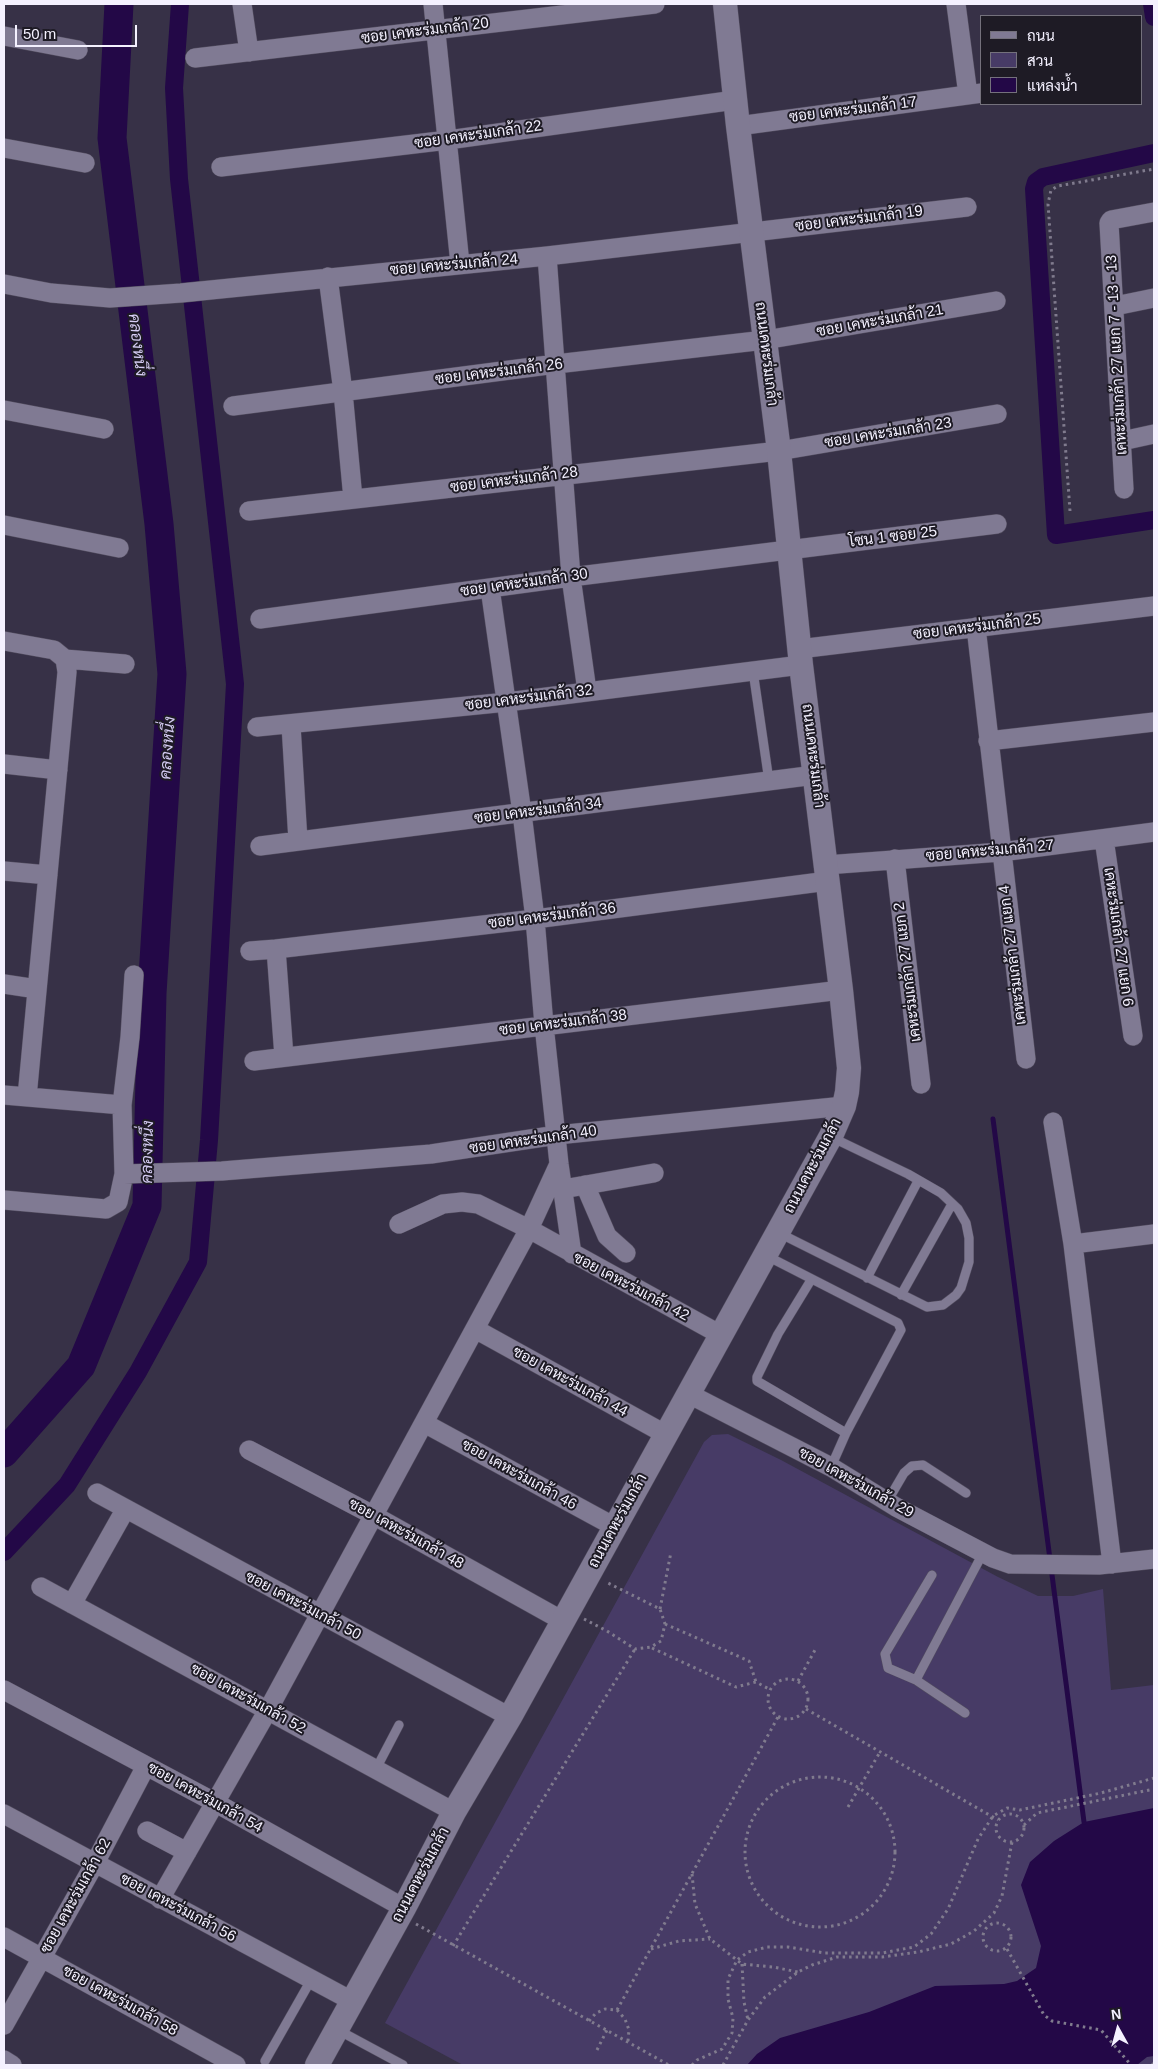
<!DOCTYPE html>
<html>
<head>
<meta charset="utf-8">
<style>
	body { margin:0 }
	#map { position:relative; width:1158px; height:2069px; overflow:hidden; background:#373147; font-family:Arial,Sarabun,sans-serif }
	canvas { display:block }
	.frame { position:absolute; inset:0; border:5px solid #f4f1ff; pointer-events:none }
	.legend { position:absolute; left:980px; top:15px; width:162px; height:90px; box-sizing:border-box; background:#1e1b25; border:1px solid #74717c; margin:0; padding:6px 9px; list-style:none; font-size:15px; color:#f4f1ff }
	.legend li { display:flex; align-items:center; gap:10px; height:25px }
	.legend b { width:25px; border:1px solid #74717c }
	.north { position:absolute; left:1093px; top:2004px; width:50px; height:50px; -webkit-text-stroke:4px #1e1b25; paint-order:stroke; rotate:353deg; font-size:14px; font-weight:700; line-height:20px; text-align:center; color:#f4f1ff }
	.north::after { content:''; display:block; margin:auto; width:18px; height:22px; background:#f4f1ff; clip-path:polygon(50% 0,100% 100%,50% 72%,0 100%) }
	.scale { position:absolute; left:15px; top:25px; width:122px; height:22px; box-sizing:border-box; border:2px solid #f4f1ff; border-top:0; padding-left:6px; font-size:15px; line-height:18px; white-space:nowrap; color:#f4f1ff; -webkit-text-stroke:4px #1e1b25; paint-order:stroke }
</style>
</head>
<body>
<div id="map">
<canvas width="1158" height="2069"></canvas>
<div class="frame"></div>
<ul class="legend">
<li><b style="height:6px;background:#807a93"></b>ถนน</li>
<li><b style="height:14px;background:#473b66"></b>สวน</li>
<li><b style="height:14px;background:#230847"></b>แหล่งน้ำ</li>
</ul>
<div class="north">N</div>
<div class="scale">50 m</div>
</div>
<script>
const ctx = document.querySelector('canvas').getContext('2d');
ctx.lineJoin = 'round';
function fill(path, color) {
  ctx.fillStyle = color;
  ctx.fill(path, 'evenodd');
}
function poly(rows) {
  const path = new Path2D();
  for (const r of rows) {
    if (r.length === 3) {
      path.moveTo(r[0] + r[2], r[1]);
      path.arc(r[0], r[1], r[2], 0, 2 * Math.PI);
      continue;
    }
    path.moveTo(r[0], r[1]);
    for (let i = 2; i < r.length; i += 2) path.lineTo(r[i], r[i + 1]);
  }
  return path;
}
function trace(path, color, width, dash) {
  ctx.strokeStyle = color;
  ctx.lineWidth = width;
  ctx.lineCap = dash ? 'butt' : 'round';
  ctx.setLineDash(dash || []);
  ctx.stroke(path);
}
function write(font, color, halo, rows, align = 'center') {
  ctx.font = font + ' Arial,Sarabun,sans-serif';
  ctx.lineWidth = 4;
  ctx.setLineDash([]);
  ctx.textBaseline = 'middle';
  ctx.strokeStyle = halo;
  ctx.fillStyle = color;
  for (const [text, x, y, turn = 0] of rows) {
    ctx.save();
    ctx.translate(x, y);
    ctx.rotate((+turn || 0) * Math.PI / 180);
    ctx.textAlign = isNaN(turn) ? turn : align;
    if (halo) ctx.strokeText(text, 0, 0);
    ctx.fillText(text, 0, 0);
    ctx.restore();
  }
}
fill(poly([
	[728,1434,781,1460,998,1577,1038,1596,1073,1596,1103,1589,1111,1690,1154,1685,1154,2065,463,2065,385,2023,704,1442,712,1435]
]), '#473b66');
fill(poly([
	[1154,1808,1154,2056,1147,2057,1137,2065,747,2065,757,2054,780,2038,869,2012,935,1986,1004,1984,1017,1981,1036,1968,1041,1946,1021,1885,1030,1862,1054,1841,1084,1822]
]), '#230847');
trace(poly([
	[993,1119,1084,1822]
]), '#230847', 5);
trace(poly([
	[1152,4,1154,17],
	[1154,153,1043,177,1036,182,1034,189,1056,535,1154,520],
	[4,1552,67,1485,138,1372,198,1262,209,1140,235,684,179,179,174,88,180,4]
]), '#230847', 18);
trace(poly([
	[4,1453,81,1366,147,1206,152,993,172,674,159,524,112,138,119,4]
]), '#230847', 29);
const service = poly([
	[753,671,769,781],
	[779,1233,927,1307,943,1305,956,1295,961,1288,969,1262,969,1238,966,1223,958,1209,941,1193,908,1174,831,1137],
	[765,1255,898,1323,901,1330,846,1433,831,1467],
	[867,1278,918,1181],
	[811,1280,778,1334,757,1377,757,1381,846,1433],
	[901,1295,952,1204],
	[887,1502,904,1473,912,1466,923,1465,966,1493],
	[916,1680,888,1668,885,1654,932,1575],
	[965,1713,916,1680,983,1553],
	[376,1769,399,1725],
	[338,2030,403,2065],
	[265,2061,311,1980]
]);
const minor = poly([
	[242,4,249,52],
	[433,4,460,264],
	[956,4,968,95],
	[4,36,78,50],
	[195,58,655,4],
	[738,126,982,93],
	[4,148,85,163],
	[221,167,448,140,735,100],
	[547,256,571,577,587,691],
	[328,277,343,392,353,499],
	[4,284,51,293,110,298,181,293,547,256,967,207],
	[1115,306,1154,298],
	[233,406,556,364,765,340,996,301],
	[4,410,104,429],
	[1122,441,1154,434],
	[1124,489,1109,223,1111,220,1154,212],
	[249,511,779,451,997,414],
	[4,525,119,548],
	[490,588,522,813,535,919,544,1025,559,1164,572,1254],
	[260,619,571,577,997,524],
	[976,627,1026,1059],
	[4,641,54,650,65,659],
	[799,649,1154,606],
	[65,659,125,664],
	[291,725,298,841],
	[257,727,507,702,801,665],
	[988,741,1154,722],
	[4,764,58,770],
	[1104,839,1133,1036],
	[260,846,815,775],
	[895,859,921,1084],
	[826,865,1001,852,1154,832],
	[4,871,48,875],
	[276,949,535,919,828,881],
	[250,951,276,949,284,1057],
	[4,984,37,989],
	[254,1061,841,990],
	[4,1095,122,1105],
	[27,1097,67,672,65,659],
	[1053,1122,1073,1244,1112,1564],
	[124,1174,222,1171,431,1154,557,1135,844,1106],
	[585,1185,607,1236,626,1253],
	[563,1189,654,1173],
	[4,1200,106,1209,118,1202,124,1174,122,1105,130,1037,134,975],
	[399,1224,443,1204,462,1202,478,1204,529,1229,721,1335],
	[1073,1244,1154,1234],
	[475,1329,665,1434],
	[687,1393,831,1467,896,1507,993,1558,1010,1564,1099,1565,1154,1559],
	[424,1423,615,1527],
	[249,1450,373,1515,563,1621],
	[97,1493,510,1717],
	[41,1587,454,1812],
	[72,1604,125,1510],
	[4,1690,216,1803,404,1908],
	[4,1814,352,2001],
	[147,1831,187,1852],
	[160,1899,268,1710,529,1229,559,1164],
	[4,1937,236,2065],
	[4,2025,95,1863,146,1766],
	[4,2060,12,2065]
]);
const tertiary = poly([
	[317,2065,404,1908,454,1812,510,1717,831,1136,844,1106,847,1092,849,1068,841,990,801,665,779,451,738,126,725,4]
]);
trace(service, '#524d5f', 10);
trace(minor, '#524d5f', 20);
trace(tertiary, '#524d5f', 25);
trace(poly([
	[1070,511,1048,204,1051,190,1058,186,1154,169],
	[660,1609,671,1552],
	[584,1619,607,1631,635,1649,651,1647,661,1641,665,1624,660,1609,606,1582],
	[665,1624,749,1661,756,1682],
	[652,1648,736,1687,756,1682,769,1689],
	[788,1699,20],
	[798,1681,815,1650],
	[806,1709,998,1820],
	[820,1852,75],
	[848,1807,880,1752],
	[1010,1828,14],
	[1024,1825,1037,1813,1154,1789],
	[692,1874,695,1904,710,1939,742,1964,773,1967,798,1972],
	[997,1937,14],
	[416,1924,669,2065],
	[453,1946,635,1649],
	[651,1949,679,1941,710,1939],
	[1007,1949,1044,2015,1052,2021,1101,2030,1131,2065],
	[742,1964,744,2002,748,2020],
	[617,2010,625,2019,629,2030,628,2041],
	[589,2021,596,2013,605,2009,617,2010,778,1717],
	[597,2050,607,2030],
	[692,2065,697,2060,722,2049,732,2033,733,2018,728,1999,728,1979,737,1960,748,1952,767,1947,788,1947,825,1953,882,1953,914,1947,931,1934,948,1909,978,1839,993,1816,1007,1808,1020,1810,1101,1793,1154,1778],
	[723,2065,748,2020,765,1997,798,1972,812,1965,837,1957,882,1957,918,1952,951,1944,974,1931,994,1913,1002,1896,1012,1842],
	[1152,2065,1154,2063]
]), '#807b8e', 3, [2.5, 4]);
trace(service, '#807a93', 9);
trace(minor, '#807a93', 19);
trace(tertiary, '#807a93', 24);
write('15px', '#f4f1ff', '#1e1b25', [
	["ซอย เคหะร่มเกล้า 20",425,31,-7],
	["ซอย เคหะร่มเกล้า 17",853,110,-7],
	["ซอย เคหะร่มเกล้า 22",478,135,-8],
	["ซอย เคหะร่มเกล้า 19",859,219,-7],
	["ซอย เคหะร่มเกล้า 24",454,265,-5],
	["ซอย เคหะร่มเกล้า 21",880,321,-10],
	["ถนนเคหะร่มเกล้า",766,354,83],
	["เคหะร่มเกล้า 27 แยก 7 - 13 - 13",1117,355,-93],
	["ซอย เคหะร่มเกล้า 26",499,372,-7],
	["ซอย เคหะร่มเกล้า 23",888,433,-9],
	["ซอย เคหะร่มเกล้า 28",514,480,-7],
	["โซน 1 ซอย 25",893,537,-7],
	["ซอย เคหะร่มเกล้า 30",524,583,-8],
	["ซอย เคหะร่มเกล้า 25",977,627,-7],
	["ซอย เคหะร่มเกล้า 32",529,698,-7],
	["ถนนเคหะร่มเกล้า",813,756,83],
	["ซอย เคหะร่มเกล้า 34",538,811,-7],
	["ซอย เคหะร่มเกล้า 27",990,851,-5],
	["ซอย เคหะร่มเกล้า 36",552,916,-7],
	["เคหะร่มเกล้า 27 แยก 6",1118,937,82],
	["เคหะร่มเกล้า 27 แยก 4",1013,955,-97],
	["เคหะร่มเกล้า 27 แยก 2",908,972,-97],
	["ซอย เคหะร่มเกล้า 38",563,1023,-7],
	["ซอย เคหะร่มเกล้า 40",533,1140,-8],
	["ถนนเคหะร่มเกล้า",813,1166,-62],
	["ซอย เคหะร่มเกล้า 42",631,1287,28],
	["ซอย เคหะร่มเกล้า 44",570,1382,29],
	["ซอย เคหะร่มเกล้า 46",519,1475,29],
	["ซอย เคหะร่มเกล้า 29",856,1483,29],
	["ถนนเคหะร่มเกล้า",618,1521,-61],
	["ซอย เคหะร่มเกล้า 48",406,1534,29],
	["ซอย เคหะร่มเกล้า 50",303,1606,28],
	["ซอย เคหะร่มเกล้า 52",248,1699,29],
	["ซอย เคหะร่มเกล้า 54",205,1798,29],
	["ถนนเคหะร่มเกล้า",421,1875,-62],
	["ซอย เคหะร่มเกล้า 62",76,1896,-61],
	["ซอย เคหะร่มเกล้า 56",178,1908,28],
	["ซอย เคหะร่มเกล้า 58",120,2001,29]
]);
write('italic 16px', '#d5ccf3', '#1e1b25', [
	["คลองหนึ่ง",137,345,83],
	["คลองหนึ่ง",168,748,-86],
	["คลองหนึ่ง",148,1152,-89]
]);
</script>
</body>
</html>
